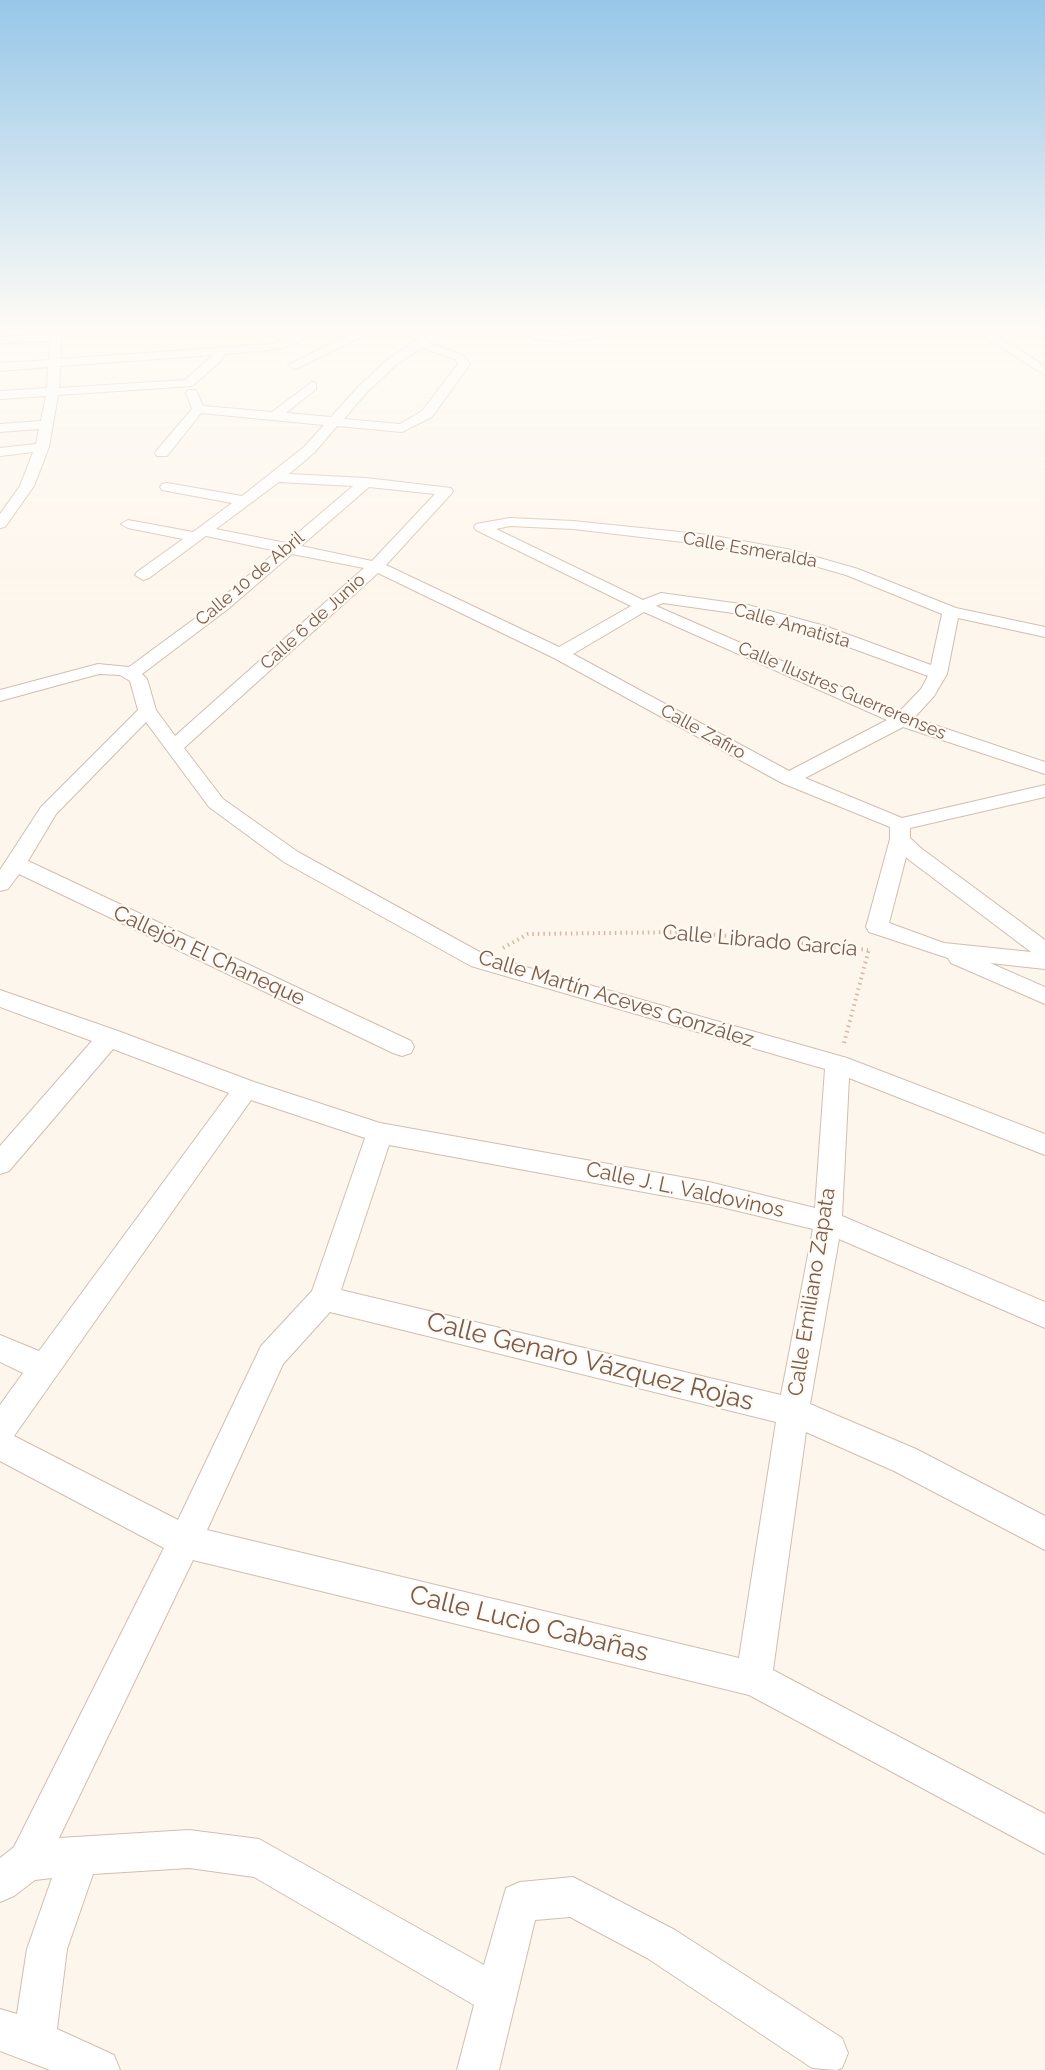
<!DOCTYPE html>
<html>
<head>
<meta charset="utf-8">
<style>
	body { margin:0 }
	canvas { display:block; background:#fdf6ec }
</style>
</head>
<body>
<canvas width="1045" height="2070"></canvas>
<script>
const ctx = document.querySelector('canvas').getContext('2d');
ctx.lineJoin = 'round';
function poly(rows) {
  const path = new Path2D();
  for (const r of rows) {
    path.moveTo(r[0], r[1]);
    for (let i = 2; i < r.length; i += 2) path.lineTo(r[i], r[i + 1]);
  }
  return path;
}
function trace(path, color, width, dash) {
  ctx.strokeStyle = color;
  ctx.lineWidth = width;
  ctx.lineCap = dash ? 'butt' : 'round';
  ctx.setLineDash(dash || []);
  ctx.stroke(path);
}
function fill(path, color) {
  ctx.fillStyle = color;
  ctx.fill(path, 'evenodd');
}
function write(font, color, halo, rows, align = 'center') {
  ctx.font = font + ' Raleway,sans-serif';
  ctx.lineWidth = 4.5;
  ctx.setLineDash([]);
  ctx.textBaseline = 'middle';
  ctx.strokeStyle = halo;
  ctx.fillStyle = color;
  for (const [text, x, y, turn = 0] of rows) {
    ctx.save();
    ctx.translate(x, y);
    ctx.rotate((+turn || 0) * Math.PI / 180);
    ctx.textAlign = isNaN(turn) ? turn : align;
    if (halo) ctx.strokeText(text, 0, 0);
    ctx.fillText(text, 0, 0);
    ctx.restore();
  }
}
const street = poly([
	[50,327,62,327,60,359,272,344,289,339,306,327,320,327,297,343,277,349,225,354,219,363,192,386,58,395,49,447,34,486,5,527,0,528,0,514,20,486,33,452,0,456,0,448,36,444,39,429,0,432,0,424,41,421,46,396,0,399,0,391,47,388,48,367,0,371,0,363,49,360,50,341,0,343,0,337,50,334,50,327],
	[213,355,185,380,59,388,60,366,213,355],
	[95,327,115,328,174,327,168,330,115,334,95,327],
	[365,327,380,327,298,368,294,369,288,365,365,327],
	[441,327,459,327,438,335,429,343,463,355,470,364,432,417,402,432,337,426,314,453,289,474,366,478,451,488,453,491,451,494,386,565,559,647,631,606,476,530,474,527,476,524,510,518,573,521,709,535,792,550,858,569,956,608,1045,627,1045,637,958,618,947,674,934,696,914,718,1045,762,1045,774,903,727,805,778,902,818,1045,785,1045,797,910,828,910,838,922,849,1045,940,1045,969,990,963,1045,987,1045,1004,951,963,948,958,869,932,866,927,890,839,890,827,782,783,554,658,378,573,184,748,223,799,298,852,487,956,847,1058,1045,1134,1045,1155,849,1078,842,1216,1045,1302,1045,1328,839,1239,810,1404,916,1449,1045,1516,1045,1550,894,1471,806,1432,773,1670,1045,1814,1045,1854,749,1695,193,1560,59,1838,189,1830,259,1839,484,1965,506,1888,520,1882,573,1877,675,1930,842,2038,848,2053,842,2068,837,2070,812,2068,647,1958,570,1917,535,1920,499,2070,457,2070,474,2005,254,1877,189,1868,93,1874,67,1949,57,2029,114,2055,120,2070,50,2070,0,2051,0,2009,17,2014,27,1949,52,1878,35,1880,14,1896,0,1902,0,1858,14,1847,164,1548,0,1461,0,1405,23,1373,0,1362,0,1335,39,1351,229,1093,113,1049,9,1171,0,1174,0,1146,92,1041,0,1007,0,990,118,1031,254,1082,380,1123,709,1182,815,1208,825,1069,471,966,284,862,209,807,146,722,56,814,28,861,411,1041,414,1047,411,1053,402,1056,393,1053,19,874,8,889,0,891,0,870,41,807,138,710,130,681,120,675,99,674,0,701,0,690,98,664,129,667,216,603,277,551,206,536,149,578,143,580,135,575,137,572,183,539,128,528,121,524,128,520,193,532,232,503,162,490,160,487,162,484,167,483,242,496,304,447,324,425,201,413,167,456,157,456,155,453,157,450,192,409,186,393,188,390,196,390,203,406,272,412,312,382,316,383,316,389,286,413,331,417,358,387,388,359,430,331,441,327],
	[422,348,455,359,458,364,422,411,400,424,344,419,366,393,396,365,422,348],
	[279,482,353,486,286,543,216,529,279,482],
	[369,487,435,494,372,561,301,546,369,487],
	[510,526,573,529,709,545,790,559,846,575,942,614,931,665,825,626,748,605,661,593,643,600,496,529,510,526],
	[292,554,364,568,175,736,156,710,147,679,142,674,228,609,292,554],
	[663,603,747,615,813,634,928,676,921,689,899,712,656,606,663,603],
	[644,612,887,720,789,771,573,654,644,612],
	[906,857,908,859,1031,952,944,943,889,923,906,857],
	[251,1100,365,1138,312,1291,261,1346,178,1520,14,1436,251,1100],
	[389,1145,709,1204,813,1229,781,1395,341,1290,389,1145],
	[330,1312,776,1422,739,1658,207,1530,283,1364,330,1312],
	[516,327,530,327,540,334,568,336,627,327,657,327,651,330,568,342,533,339,516,327],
	[979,327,991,327,997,336,1045,366,1045,375,989,340,979,327]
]);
trace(street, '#d1beb0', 2);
trace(poly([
	[72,337,89,336]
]), '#d9b8a5', 2, [1, 2]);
trace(poly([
	[503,948,528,934,688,932,868,950],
	[844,1043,869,949]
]), '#d9b8a5', 4, [1.5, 4]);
fill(street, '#fff');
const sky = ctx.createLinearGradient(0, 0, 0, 617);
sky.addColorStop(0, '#97c7e8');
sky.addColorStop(0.53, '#fefbf6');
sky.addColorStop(1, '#fefbf600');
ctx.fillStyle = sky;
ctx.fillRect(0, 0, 1045, 617);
write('18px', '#7a5c4d', '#fffaf3', [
	["Calle Esmeralda",750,550,10],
	["Calle 10 de Abril",250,579,-40],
	["Calle 6 de Junio",313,622,-42],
	["Calle Amatista",792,626,16],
	["Calle Ilustres Guerrerenses",842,691,23],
	["Calle Zafiro",703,732,29]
]);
write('21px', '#7a5c4d', '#fffaf3', [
	["Calle Librado García",760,941,5],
	["Callejón El Chaneque",209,956,25],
	["Calle Martín Aceves González",616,999,17],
	["Calle J. L. Valdovinos",685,1190,12],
	["Calle Emiliano Zapata",812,1292,-81]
]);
write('26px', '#7a5c4d', '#fffaf3', [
	["Calle Genaro Vázquez Rojas",590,1362,14],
	["Calle Lucio Cabañas",529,1624,14]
]);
</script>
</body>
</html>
